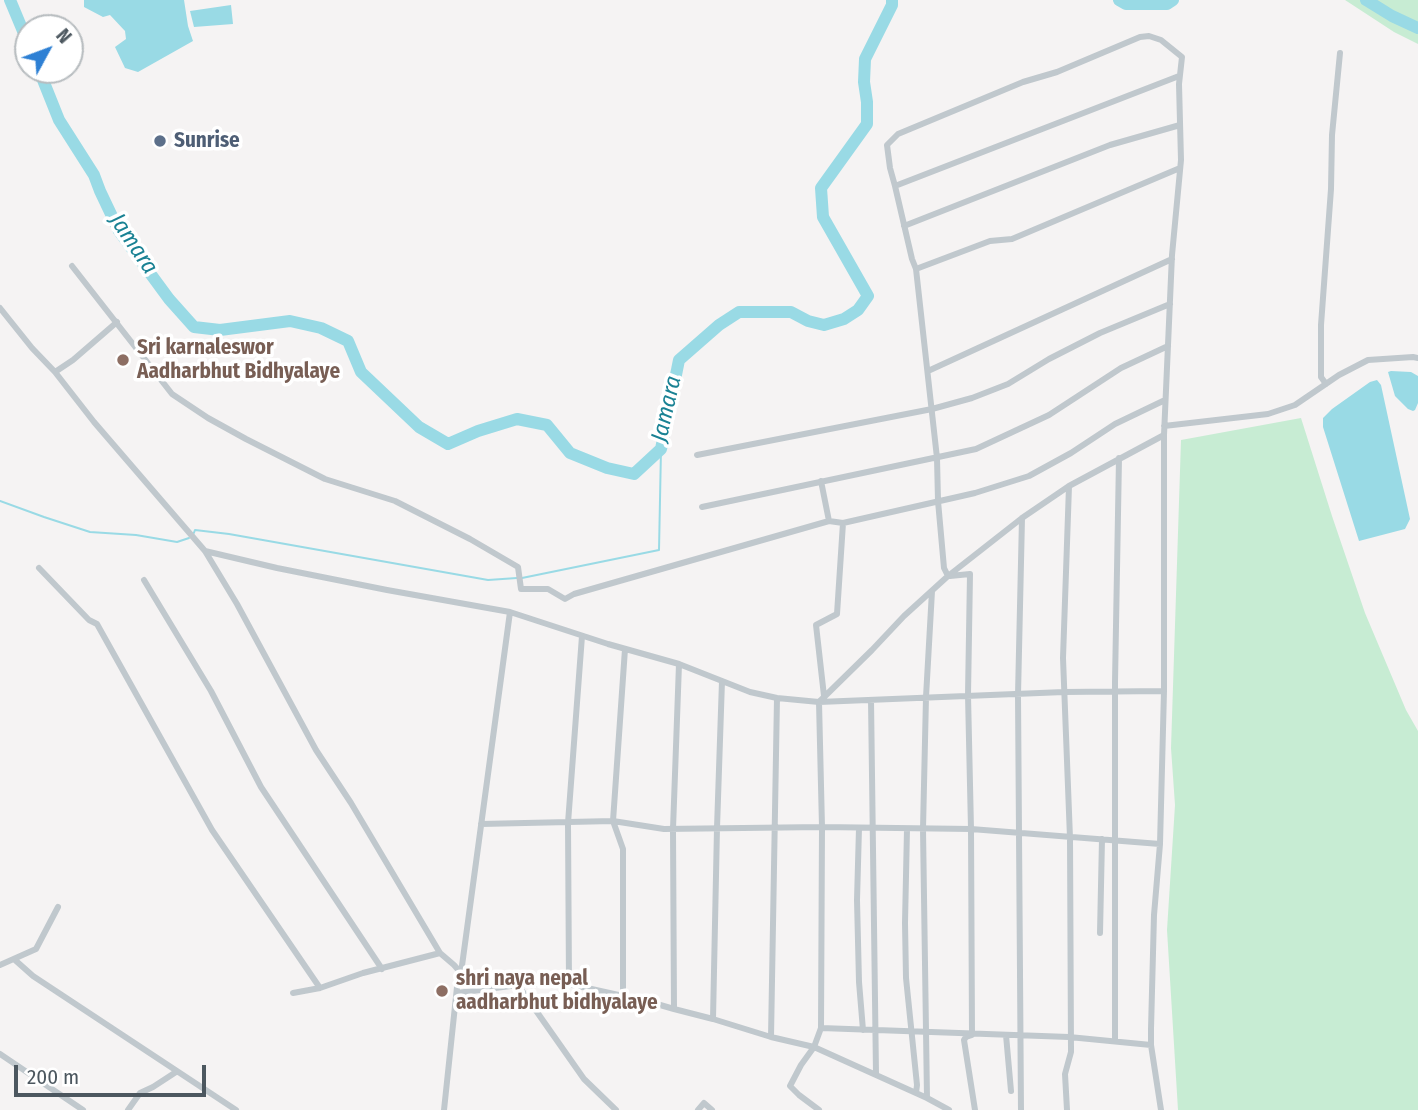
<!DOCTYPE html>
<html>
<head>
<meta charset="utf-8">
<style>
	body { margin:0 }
	#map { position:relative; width:1418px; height:1110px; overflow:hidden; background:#f5f3f3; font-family:"Fira Sans Condensed",sans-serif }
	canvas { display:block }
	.north { position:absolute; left:14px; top:14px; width:70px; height:70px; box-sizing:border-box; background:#fff; border:2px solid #b7bcbf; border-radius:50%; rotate:49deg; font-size:19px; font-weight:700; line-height:28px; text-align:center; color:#4c575f }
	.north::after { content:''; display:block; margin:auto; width:24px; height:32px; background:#2e80d4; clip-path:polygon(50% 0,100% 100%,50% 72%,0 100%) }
	.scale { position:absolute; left:14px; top:1065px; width:192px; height:32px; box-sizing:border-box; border:4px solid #4c575f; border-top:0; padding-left:9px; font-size:21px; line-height:24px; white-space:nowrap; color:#4c575f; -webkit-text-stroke:5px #fff; paint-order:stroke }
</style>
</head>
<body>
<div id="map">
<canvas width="1418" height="1110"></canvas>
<div class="north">N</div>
<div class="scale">200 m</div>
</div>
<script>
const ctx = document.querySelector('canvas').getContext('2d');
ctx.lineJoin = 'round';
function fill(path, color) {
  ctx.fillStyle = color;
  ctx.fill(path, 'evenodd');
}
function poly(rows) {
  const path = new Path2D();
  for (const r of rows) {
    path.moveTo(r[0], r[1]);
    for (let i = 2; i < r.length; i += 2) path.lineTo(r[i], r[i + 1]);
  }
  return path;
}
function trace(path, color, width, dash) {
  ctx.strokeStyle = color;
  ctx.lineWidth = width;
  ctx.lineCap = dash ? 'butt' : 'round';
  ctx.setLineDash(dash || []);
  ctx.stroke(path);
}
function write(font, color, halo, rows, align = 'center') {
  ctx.font = font + ' "Fira Sans Condensed",sans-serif';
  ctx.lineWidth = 7;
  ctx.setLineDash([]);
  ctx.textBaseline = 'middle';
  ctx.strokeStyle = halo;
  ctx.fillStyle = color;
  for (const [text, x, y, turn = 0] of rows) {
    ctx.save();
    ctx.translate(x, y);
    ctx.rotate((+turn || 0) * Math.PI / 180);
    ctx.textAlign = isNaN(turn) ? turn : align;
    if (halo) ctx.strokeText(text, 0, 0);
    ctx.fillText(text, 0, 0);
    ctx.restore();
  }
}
fill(poly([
	[1345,0,1418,0,1418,44,1394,32],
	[1301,418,1332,516,1365,613,1406,710,1418,731,1418,1110,1178,1110,1167,930,1175,805,1171,748,1181,440]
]), '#c7ecd3');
fill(poly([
	[84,0,184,0,188,26,193,41,138,72,125,68,115,47,126,39,125,31,110,15,103,17,84,7],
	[231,5,233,24,194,27,190,11],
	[1391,371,1411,372,1418,376,1418,403,1415,410,1413,411,1408,409,1395,396,1388,372],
	[1377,380,1381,385,1410,519,1405,529,1359,541,1323,427,1323,418,1332,409,1370,382]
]), '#99dae5');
trace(poly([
	[0,501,44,517,90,532,136,535,177,542,189,538],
	[193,535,195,530,229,534,488,580,517,578],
	[522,578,659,550,661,449]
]), '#99dae5', 2);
trace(poly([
	[10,0,28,43],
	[1119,0,1126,4,1167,4,1173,0],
	[1366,0,1392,16,1418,28],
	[39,70,59,120,94,175,100,191,119,231,169,299,194,327,220,330,290,321,321,328,348,341,361,372,419,427,448,444,478,431,517,419,547,425,570,453,607,468,634,474,661,449,679,360,719,325,739,312,791,312,808,321,824,325,844,319,858,310,868,296,823,217,821,188,867,124,867,102,864,82,865,59,892,5,892,0]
]), '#99dae5', 12);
trace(poly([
	[904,226,1110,145,1180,125],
	[72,266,172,394,208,418,246,439,325,479,395,501,470,539,518,567,521,589,548,589,565,599,574,594,829,521,843,523,975,493,1029,476,1071,453,1115,424,1165,400],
	[916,269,990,241,1012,239,1180,168],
	[0,308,32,348,55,372,94,422,205,551,237,604,316,750,351,803,440,953,454,965,461,973],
	[928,371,1172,259],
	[55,372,73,360,117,322],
	[1326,384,1321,377,1321,325,1331,189,1332,135,1340,53],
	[1164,426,1268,414,1295,405,1339,375,1368,360,1413,357,1418,358],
	[697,455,932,409,972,398,1008,384,1049,359,1100,333,1170,304],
	[821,481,829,521],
	[702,507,976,449,1049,415,1121,368,1168,346],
	[205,551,277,568,387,590,510,612,608,644,679,664,750,692,777,698,819,702,872,650,904,616,948,576,1022,518,1069,486,1164,435,1172,255,1181,160,1179,84,1182,57,1161,40,1149,36,1140,37,1057,72,1023,82,898,134,887,145,890,168,895,186],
	[39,568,89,620,97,624,212,830,320,988],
	[948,576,944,568,938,501,937,458,916,269,912,259,895,186,1179,76],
	[950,576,970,574,968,695,971,829,972,1035,966,1037,964,1040,975,1110],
	[144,580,211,691,261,787,382,969],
	[625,649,613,821,623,849,623,996,643,1000,674,1009],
	[679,664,673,829,674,1009,713,1019,771,1037,814,1047,821,1028,822,827,819,702,1064,692,1164,691,1160,844,1154,915,1151,1029,1151,1045,1161,1110],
	[1164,691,1164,435],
	[824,696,816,625,837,614,843,523],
	[871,700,876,1074],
	[481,824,613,821,664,829,822,827,971,829,1160,844],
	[859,828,857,900,859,982,863,1030],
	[907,829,905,923,906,978,917,1085,916,1093],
	[1100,933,1102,839],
	[15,960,33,976,236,1110],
	[0,965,36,949,58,907],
	[569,984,568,823,582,636],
	[518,985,584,1079,616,1110],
	[293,993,320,988,363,973,440,953],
	[457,993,518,985,551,983,569,984,623,996],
	[713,1019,717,828,722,681],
	[821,1028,1069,1037,1151,1045],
	[1006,1035,1011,1091],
	[771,1037,777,698],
	[1115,1041,1115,682,1119,458],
	[0,1054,83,1110],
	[927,1098,923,829,926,697,932,591],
	[128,1110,140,1093,153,1087,176,1072],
	[444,1110,457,987,461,973,510,612],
	[698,1110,704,1103,712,1110],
	[819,1110,799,1095,790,1086,801,1065,814,1047,927,1098,949,1110],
	[1021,1110,1018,695,1022,518],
	[1067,1110,1065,1074,1071,1052,1070,838,1063,658,1069,486]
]), '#c0c8cd', 6);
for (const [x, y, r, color] of [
	[160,141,7,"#5c6f8a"],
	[123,360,7,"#8d6e63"],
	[442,991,7,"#8d6e63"]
]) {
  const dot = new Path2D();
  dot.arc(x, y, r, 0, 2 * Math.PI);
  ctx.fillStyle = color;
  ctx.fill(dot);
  trace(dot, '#fff', 2.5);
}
write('bold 21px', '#4e5e75', '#fff', [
	["Sunrise",174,141]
], 'left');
write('bold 21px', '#785e54', '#fff', [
	["Sri karnaleswor",137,348],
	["Aadharbhut Bidhyalaye",137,372],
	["shri naya nepal",456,979],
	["aadharbhut bidhyalaye",456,1003]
], 'left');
write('italic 23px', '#1a8294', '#fff', [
	["Jamara",133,244,56],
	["Jamara",667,409,-77]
]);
</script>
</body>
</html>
